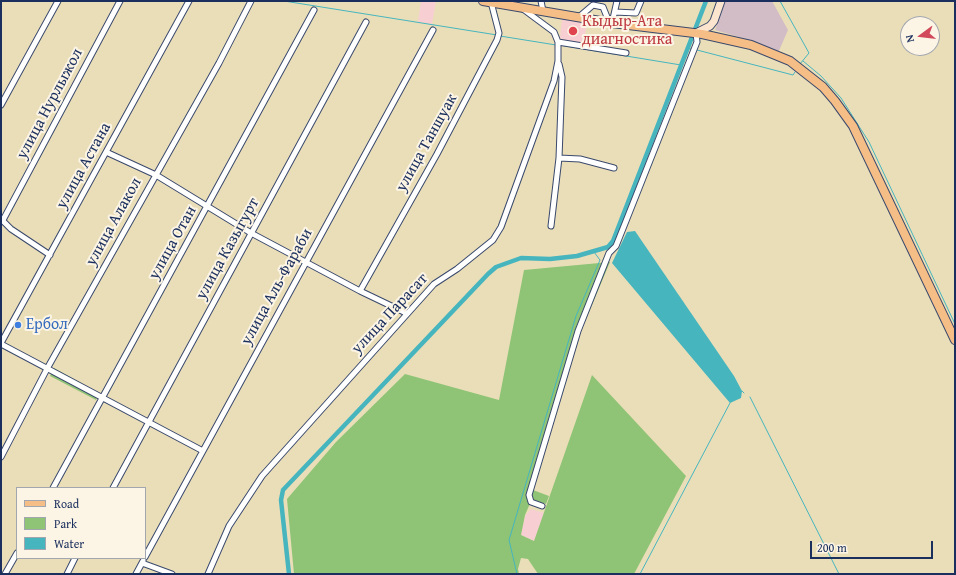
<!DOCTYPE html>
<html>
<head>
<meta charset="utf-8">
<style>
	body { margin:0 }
	#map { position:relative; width:956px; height:575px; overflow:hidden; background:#eadeb9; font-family:"Gentium Book Plus",serif }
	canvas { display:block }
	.frame { position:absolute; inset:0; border:2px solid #1b2f5e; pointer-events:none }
	.legend { position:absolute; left:16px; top:487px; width:130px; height:72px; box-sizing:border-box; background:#fcf5e5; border:1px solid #a2a6af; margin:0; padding:5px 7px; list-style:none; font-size:12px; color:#1b2f5e }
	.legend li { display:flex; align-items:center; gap:8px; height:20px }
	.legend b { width:20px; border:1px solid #a2a6af }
	.north { position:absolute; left:900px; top:16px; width:40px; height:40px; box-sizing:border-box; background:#fcf5e5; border:1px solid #a2a6af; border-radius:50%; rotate:255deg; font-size:11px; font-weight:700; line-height:16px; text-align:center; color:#1b2f5e }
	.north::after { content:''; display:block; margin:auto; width:14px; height:18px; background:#d1495b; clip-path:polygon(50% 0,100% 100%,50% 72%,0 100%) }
	.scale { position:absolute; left:810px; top:541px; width:123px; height:18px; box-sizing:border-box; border:2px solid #1b2f5e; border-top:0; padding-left:5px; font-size:12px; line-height:14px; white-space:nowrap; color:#1b2f5e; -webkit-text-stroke:3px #fcf5e5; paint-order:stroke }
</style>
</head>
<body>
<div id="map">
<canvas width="956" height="575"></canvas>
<div class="frame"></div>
<ul class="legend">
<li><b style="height:5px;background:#f6be87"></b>Road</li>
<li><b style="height:11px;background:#8fc476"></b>Park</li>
<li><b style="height:11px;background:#46b5be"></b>Water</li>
</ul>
<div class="north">N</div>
<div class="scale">200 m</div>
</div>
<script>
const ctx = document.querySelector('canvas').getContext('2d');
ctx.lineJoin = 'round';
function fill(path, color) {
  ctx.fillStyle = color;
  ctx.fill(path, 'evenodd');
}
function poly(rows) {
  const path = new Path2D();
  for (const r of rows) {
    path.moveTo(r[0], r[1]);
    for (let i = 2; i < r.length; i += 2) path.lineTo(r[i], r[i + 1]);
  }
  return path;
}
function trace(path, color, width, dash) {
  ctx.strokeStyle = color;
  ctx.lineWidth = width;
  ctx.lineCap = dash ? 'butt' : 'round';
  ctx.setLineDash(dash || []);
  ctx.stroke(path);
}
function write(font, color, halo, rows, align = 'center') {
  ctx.font = font + ' "Gentium Book Plus",serif';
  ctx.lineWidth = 4;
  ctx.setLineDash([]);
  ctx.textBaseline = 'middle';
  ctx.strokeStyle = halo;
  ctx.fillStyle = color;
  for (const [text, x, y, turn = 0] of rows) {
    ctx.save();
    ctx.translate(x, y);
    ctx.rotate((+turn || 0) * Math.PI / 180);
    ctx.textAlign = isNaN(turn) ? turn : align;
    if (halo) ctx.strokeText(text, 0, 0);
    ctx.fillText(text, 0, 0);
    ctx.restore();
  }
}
fill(poly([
	[421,1,436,1,432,24,418,22],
	[562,18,587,21,584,44,565,41,560,38],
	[531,509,544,513,534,541,521,535,525,516]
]), '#f7cfd2');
fill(poly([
	[725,1,772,1,788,30,778,53,759,43,715,30]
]), '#d2bdc6');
fill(poly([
	[610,262,581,331,534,487,533,490,549,496,546,504,532,499,525,515,521,535,534,541,592,375,686,476,634,574,538,574,528,559,521,558,518,569,519,574,294,574,287,499,336,442,405,374,499,400,524,270],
	[54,368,99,393,96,400,50,376]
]), '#8fc476');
fill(poly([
	[635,231,734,376,742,391,741,398,730,403,612,263,627,232]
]), '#46b5be');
trace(poly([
	[284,1,497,35],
	[780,1,809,53,800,64],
	[500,36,556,45],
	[559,45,681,65],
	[688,48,691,49],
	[697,50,793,75,795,72],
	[803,61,821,76,841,98,869,142,955,324],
	[742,391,744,393],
	[750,397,839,574],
	[517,574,509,540,576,316,600,260,594,252],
	[640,574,730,403]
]), '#46b5be', 1);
trace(poly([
	[289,574,281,500,283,490,488,274,496,267,521,258,550,259,577,256,608,247,613,241,706,1]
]), '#46b5be', 4.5);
const street = poly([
	[541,1,543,11],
	[615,12,636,13,641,1],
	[579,17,593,5,603,7,609,22],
	[612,23,617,1],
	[558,42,626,53],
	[1,105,58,1],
	[106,152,156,175,251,233,360,291,406,313],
	[559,158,580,159,614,168],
	[1,219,11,229,50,255],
	[3,220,120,1],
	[551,226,559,158,562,77,559,64],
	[360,291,437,154,497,40,499,33,491,2],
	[1,343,189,1],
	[1,344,203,451],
	[1,457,48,367,219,63,251,1],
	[53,488,314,10],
	[113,488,366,22],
	[542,506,531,502,529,495,578,331,609,253,616,246,626,221,697,42,696,33],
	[145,557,433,30],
	[142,563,172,574],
	[5,574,17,553],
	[67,574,75,558],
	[136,574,143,561],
	[208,574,229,526,262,476,434,284,457,269,493,240,501,227,554,81,558,61,558,42,554,32,523,9]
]);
const secondary = poly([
	[696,33,710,26,714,21,721,1]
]);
const primary = poly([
	[483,1,612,23,702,34,751,45,790,61,823,87,835,101,853,126,955,340]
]);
trace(street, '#3a496c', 7);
trace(secondary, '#3a496c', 9);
trace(primary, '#3a496c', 10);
trace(street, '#fff', 5);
trace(secondary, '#fbe5cf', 7);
trace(primary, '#f6be87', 8);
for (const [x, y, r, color] of [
	[573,31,5,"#e0444e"],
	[18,325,4,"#3f7fe0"]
]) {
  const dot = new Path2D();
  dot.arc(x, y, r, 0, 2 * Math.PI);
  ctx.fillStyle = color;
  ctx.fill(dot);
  trace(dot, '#fcf5e5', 1.5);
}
write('16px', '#be3a42', '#fcf5e5', [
	["Кыдыр-Ата",582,22],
	["диагностика",582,40]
], 'left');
write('16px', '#1b2f5e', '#fcf5e5', [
	["улица Нурлыжол",50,104,-62],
	["улица Таншуак",427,143,-61],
	["улица Астана",84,166,-61],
	["улица Алакол",114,222,-61],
	["улица Отан",173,243,-61],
	["улица Казыгурт",228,249,-61],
	["улица Аль-Фараби",277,287,-61],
	["улица Парасат",390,314,-47]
]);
write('16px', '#366cbe', '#fcf5e5', [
	["Ербол",26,325]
], 'left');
</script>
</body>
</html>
